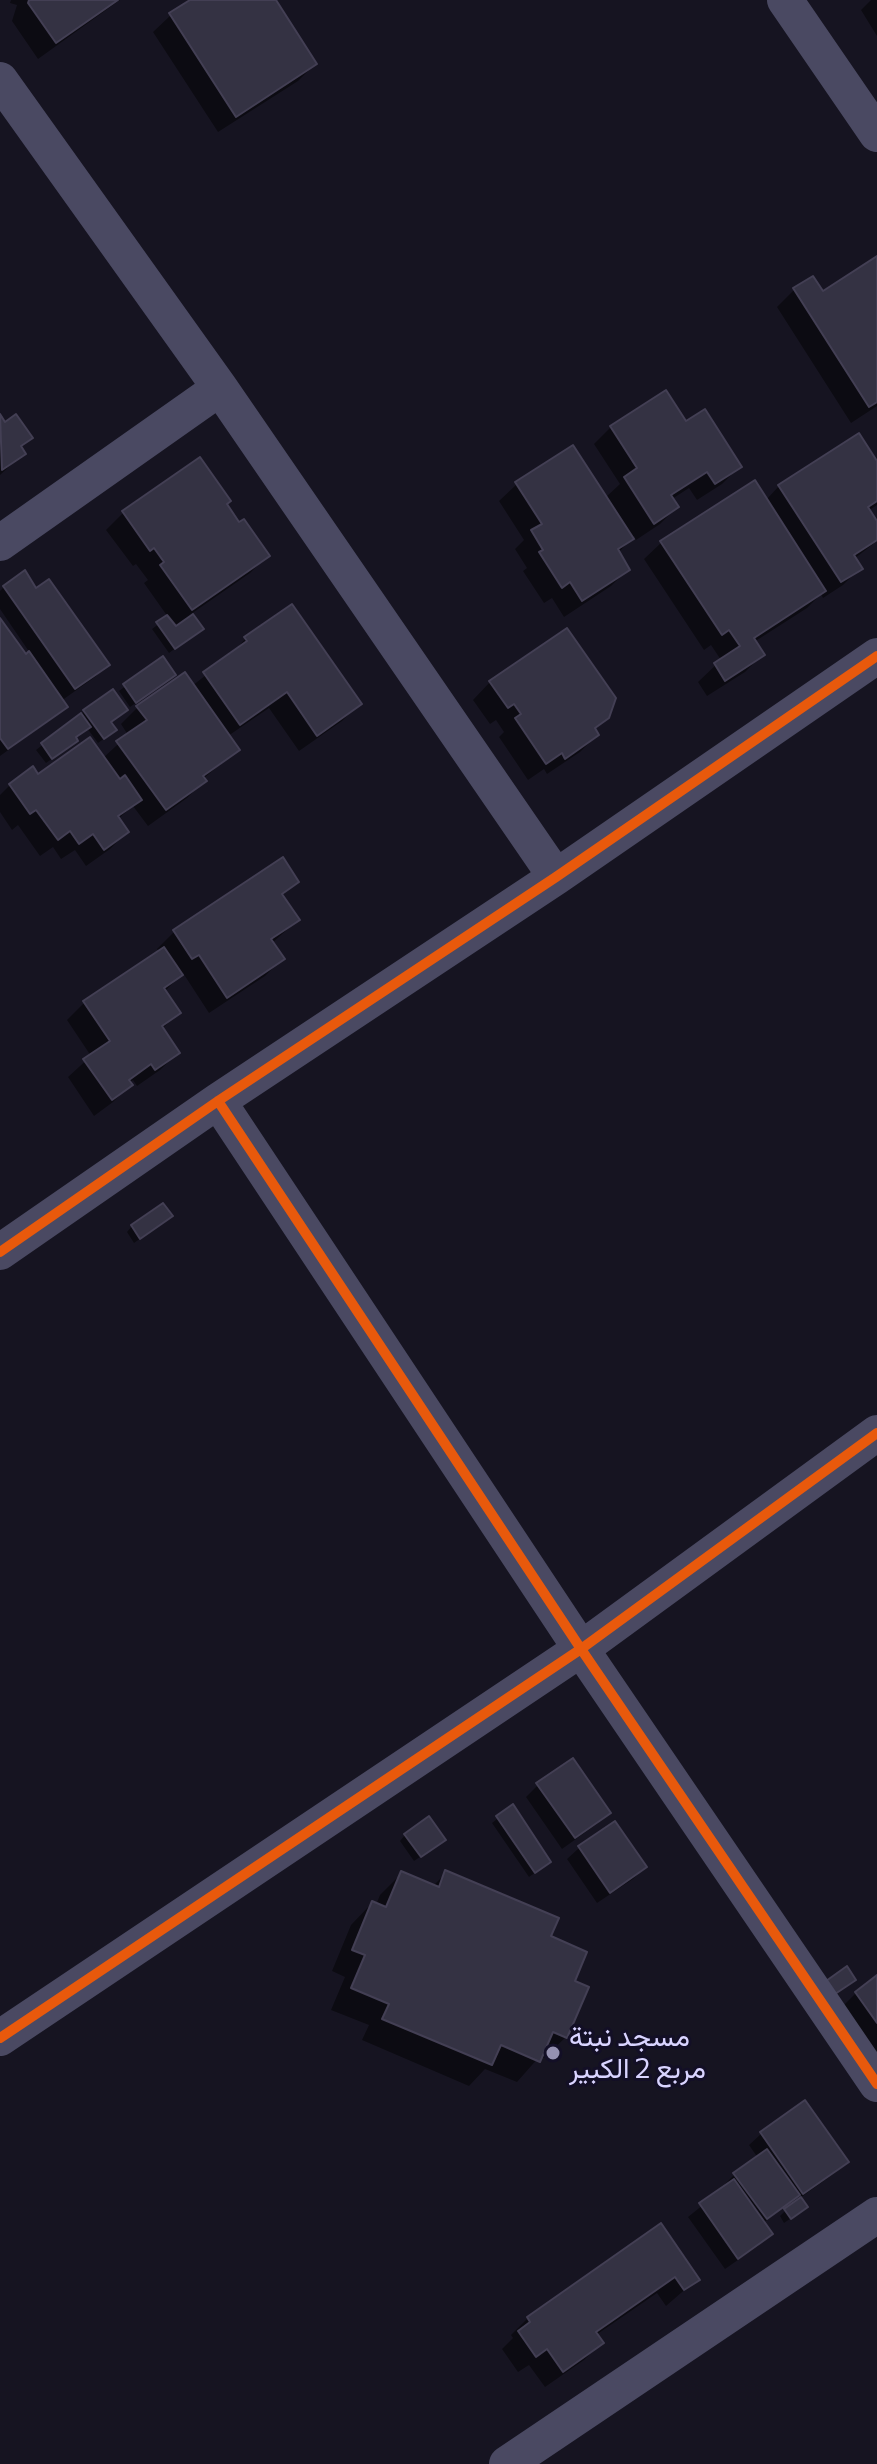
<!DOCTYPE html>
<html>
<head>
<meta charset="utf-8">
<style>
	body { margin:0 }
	canvas { display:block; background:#161421 }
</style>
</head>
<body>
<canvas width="877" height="2464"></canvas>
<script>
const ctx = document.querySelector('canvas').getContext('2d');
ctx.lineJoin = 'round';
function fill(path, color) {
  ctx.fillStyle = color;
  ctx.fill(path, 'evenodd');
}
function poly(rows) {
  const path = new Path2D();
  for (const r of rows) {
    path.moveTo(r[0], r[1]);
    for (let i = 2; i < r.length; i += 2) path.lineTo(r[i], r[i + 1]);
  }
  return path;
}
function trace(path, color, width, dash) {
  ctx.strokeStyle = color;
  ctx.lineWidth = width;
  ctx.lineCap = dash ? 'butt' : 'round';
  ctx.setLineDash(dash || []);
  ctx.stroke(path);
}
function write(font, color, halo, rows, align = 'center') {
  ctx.font = font + ' Commissioner,Vazirmatn,sans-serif';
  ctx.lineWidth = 6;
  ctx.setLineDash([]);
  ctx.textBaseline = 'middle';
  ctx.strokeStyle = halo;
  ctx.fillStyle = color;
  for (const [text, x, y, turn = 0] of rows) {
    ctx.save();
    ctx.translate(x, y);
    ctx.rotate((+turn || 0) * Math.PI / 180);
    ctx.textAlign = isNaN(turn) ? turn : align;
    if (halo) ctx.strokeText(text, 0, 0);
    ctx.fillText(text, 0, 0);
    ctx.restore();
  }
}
fill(poly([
	[11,0,120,0,38,59,12,21,17,5,10,3],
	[194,0,274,0,315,64,298,81,218,132,153,32,171,15],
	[871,0,877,0,877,36,861,10],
	[877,258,877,406,851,423,777,307,794,290,812,279,822,294],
	[0,418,4,424,30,438,20,448,24,453,0,475],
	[685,424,739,467,722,484,697,500,689,488,672,499,677,507,660,524,636,540,634,536,618,553,628,569,611,586,564,617,552,598,544,603,523,571,527,568,515,549,524,540,499,501,517,484,605,498,620,484,594,444,611,427],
	[877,465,877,505,868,511,877,524,877,541,854,559,860,568,843,585,823,598,821,594,807,608,754,642,762,655,745,672,707,696,698,682,721,660,711,645,704,650,644,559,662,542,766,500,779,486],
	[225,505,267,556,250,573,191,614,201,629,169,653,152,629,168,617,144,583,148,580,136,564,133,566,106,530,123,513],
	[4,587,36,590,107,665,95,677,61,701,65,707,53,718,0,756,0,622,25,657,30,653,0,609,0,591],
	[291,607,359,704,342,721,299,751,269,708,228,736,237,750,203,779,204,781,187,798,148,826,133,806,118,819,127,832,110,849,86,866,75,850,61,859,53,847,40,856,18,825,12,830,0,812,0,795,10,785,103,758,128,735,121,724,138,707,192,686,229,657,245,639],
	[162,659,168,680,130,707,119,691],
	[490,682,608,717,594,730,597,735,580,752,547,774,544,769,528,780,499,737,504,732,496,720,490,724,473,700],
	[85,711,109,723,109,735,98,743,87,728,74,738,70,746,46,763,36,750],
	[282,860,297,881,282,896,298,920,272,943,282,959,265,976,209,1013,183,973,164,992,178,1013,161,1030,178,1053,160,1070,137,1086,133,1080,128,1083,130,1085,113,1102,94,1116,68,1077,91,1056,67,1020,84,1003,159,952,157,949,174,932],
	[165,1221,134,1243,127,1232,132,1226],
	[538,1785,609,1812,597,1824,562,1849,526,1797],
	[512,1807,543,1867,529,1877,492,1823],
	[405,1835,438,1845,414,1861,400,1841],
	[579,1848,645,1867,633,1879,597,1903,567,1859],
	[446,1873,548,1937,566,2037,544,2058,540,2056,517,2082,485,2069,469,2086,362,2040,369,2025,331,2010,345,1977,332,1971,351,1925,372,1903,376,1905,380,1895,401,1874,432,1887],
	[877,1978,877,2084,839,2010,856,1993],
	[805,2103,846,2162,835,2173,800,2198,800,2212,784,2223,780,2216,789,2207,787,2205,763,2223,770,2234,758,2246,725,2269,688,2217,724,2188,723,2186,735,2174,758,2158,749,2145,761,2134],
	[661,2226,697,2279,666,2306,657,2293,596,2335,601,2343,584,2360,545,2387,529,2365,518,2372,502,2349,513,2338,511,2335,528,2318]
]), '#0007');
const building = poly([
	[29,0,118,0,56,43,28,3,29,0],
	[190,0,276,0,317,64,236,117,169,13,190,0],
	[877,256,877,402,869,407,793,288,813,276,823,291,877,256],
	[666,390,686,421,705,409,742,467,715,484,707,472,671,495,679,507,654,524,624,477,637,468,610,426,666,390],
	[0,414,5,422,16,414,33,438,21,446,26,454,2,470,0,414],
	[859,433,877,461,877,501,868,507,877,521,877,540,854,555,863,569,841,582,778,485,859,433],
	[573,445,634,539,618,549,630,570,582,601,570,582,562,588,539,552,543,550,531,530,542,524,515,482,573,445],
	[200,457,231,501,227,504,239,522,244,519,270,556,192,610,160,565,164,562,154,548,150,551,122,511,200,457],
	[755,480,826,591,754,638,765,655,725,681,714,663,740,646,729,630,722,635,660,541,755,480],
	[25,570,36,588,49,579,110,665,75,689,3,586,25,570],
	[292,604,362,704,317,736,287,692,240,725,203,672,247,641,244,637,292,604],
	[193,614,204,629,175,649,156,622,167,615,176,626,193,614],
	[0,618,26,654,29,651,68,707,8,749,0,738,0,618],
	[567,628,616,698,609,718,595,728,599,735,565,759,562,753,546,764,515,718,521,714,514,704,508,708,489,681,567,628],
	[163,656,176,675,136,703,123,684,163,656],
	[185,672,240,750,203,776,207,781,166,810,116,741,147,720,136,706,185,672],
	[113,689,128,710,111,722,117,730,104,739,83,710,113,689],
	[81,713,91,727,76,737,78,741,52,759,41,743,81,713],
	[90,737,120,779,125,775,142,800,118,816,129,832,104,850,93,834,79,844,70,831,58,840,36,810,30,814,9,784,33,766,38,774,90,737],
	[283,857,299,882,282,894,300,920,271,939,285,959,227,998,199,955,192,959,173,930,283,857],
	[164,947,183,975,164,988,181,1013,162,1026,180,1053,155,1070,151,1064,129,1080,133,1085,112,1100,83,1059,110,1041,83,1001,164,947],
	[163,1203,173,1216,140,1239,131,1225,163,1203],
	[573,1758,611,1813,575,1838,536,1783,573,1758],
	[513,1804,551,1862,535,1873,496,1816,513,1804],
	[429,1816,446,1840,421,1857,404,1834,429,1816],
	[615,1821,647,1867,610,1893,578,1846,615,1821],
	[445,1870,559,1918,551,1936,587,1952,575,1981,589,1987,567,2038,553,2032,540,2062,501,2045,492,2065,382,2019,389,2004,351,1988,365,1955,352,1950,372,1901,386,1907,401,1871,439,1887,445,1870],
	[847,1966,856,1980,835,1994,826,1981,847,1966],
	[877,1975,877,2023,855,1992,877,1975],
	[805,2100,849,2162,803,2194,760,2132,805,2100],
	[767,2149,800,2195,767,2219,733,2173,767,2149],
	[734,2179,773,2234,738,2259,699,2203,734,2179],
	[801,2197,808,2207,791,2219,784,2209,801,2197],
	[661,2223,700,2280,684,2290,675,2277,596,2332,604,2343,563,2372,547,2349,536,2357,518,2331,530,2322,527,2317,661,2223]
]);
fill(building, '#343243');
trace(building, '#433f54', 2);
trace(poly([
	[785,0,877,134],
	[0,80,220,388,556,877],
	[0,543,220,388],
	[218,1101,581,1649,877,2084],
	[0,1252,218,1101,556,877,877,656],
	[0,2038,581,1649,877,1433],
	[507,2464,877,2215]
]), '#4a4962', 36);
trace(poly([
	[218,1101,581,1649,877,2084],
	[0,1252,218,1101,556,877,877,656],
	[0,2038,581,1649,877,1433]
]), '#e8590c', 10);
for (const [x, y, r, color] of [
	[553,2053,8,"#9591b1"]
]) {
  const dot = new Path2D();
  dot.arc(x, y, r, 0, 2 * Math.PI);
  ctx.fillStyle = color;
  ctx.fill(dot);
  trace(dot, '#130f26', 3);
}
write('28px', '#d9d4ff', '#130f26', [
	["مسجد نبتة",569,2037],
	["مربع 2 الكبير",569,2069]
], 'left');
</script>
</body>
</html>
